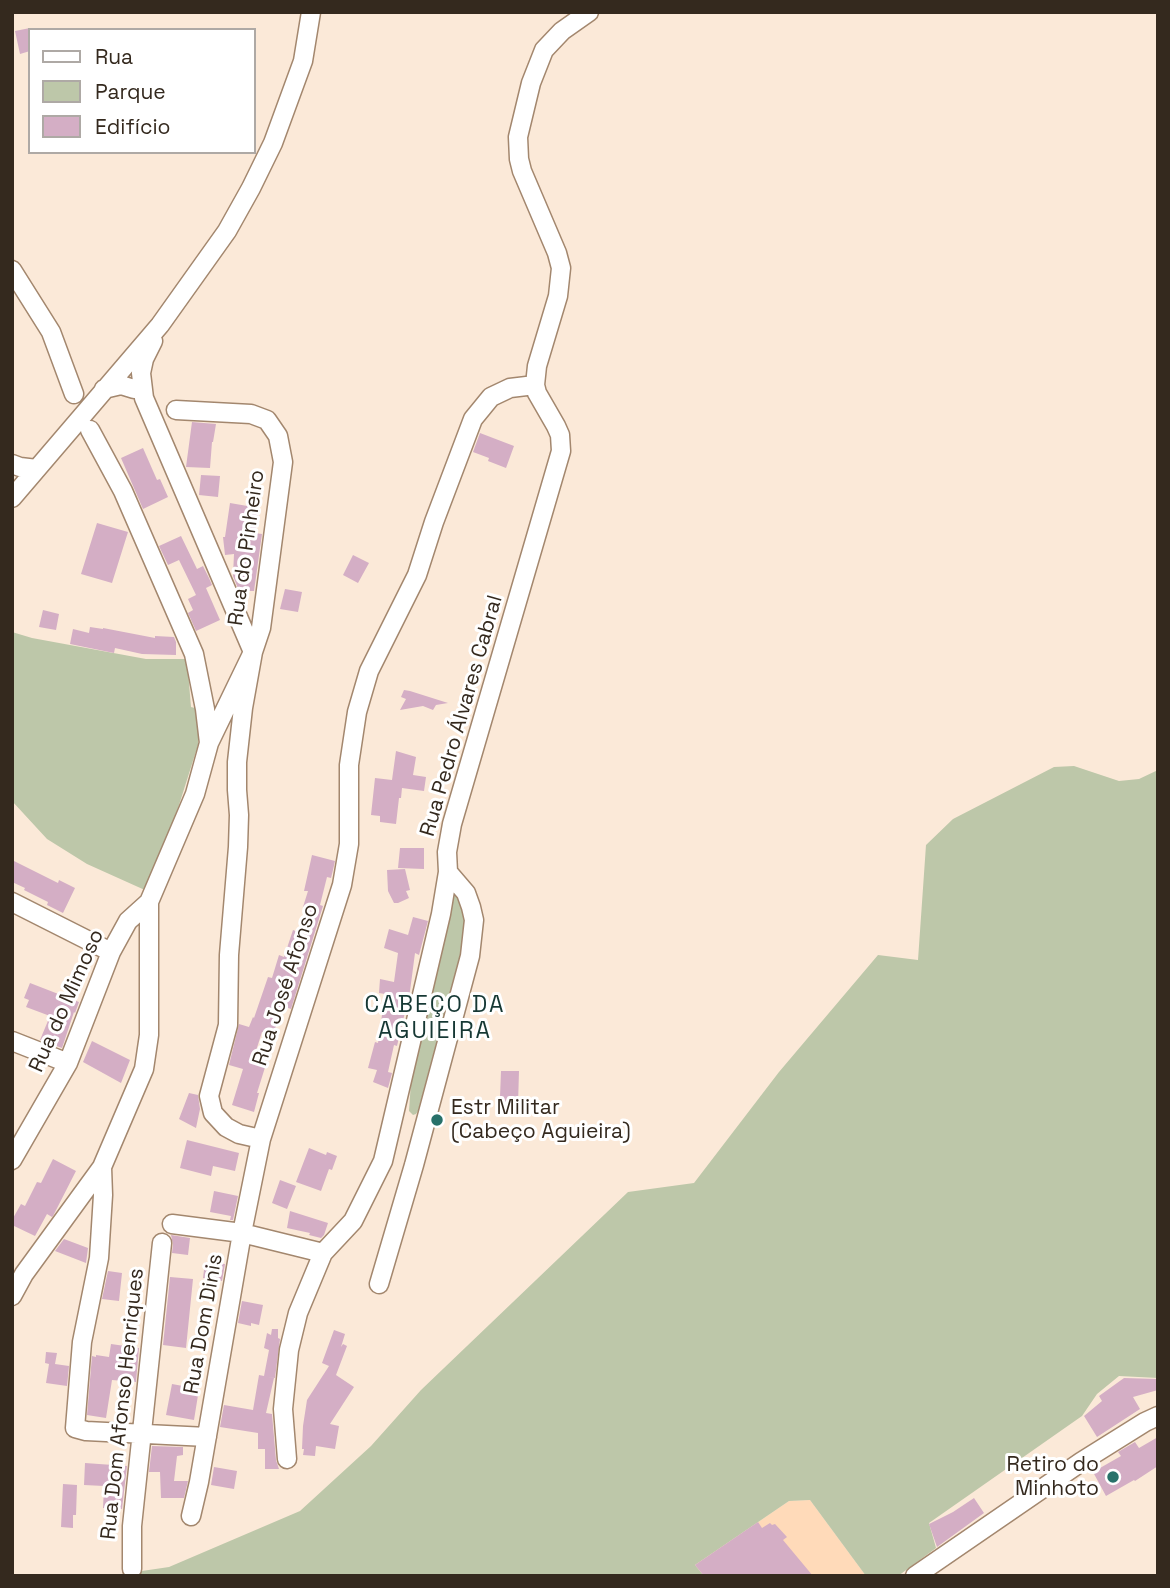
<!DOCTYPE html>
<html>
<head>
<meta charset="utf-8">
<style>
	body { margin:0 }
	#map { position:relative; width:1170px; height:1588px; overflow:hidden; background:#fbe9d8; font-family:"Space Grotesk",sans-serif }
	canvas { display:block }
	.frame { position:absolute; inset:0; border:14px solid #34291e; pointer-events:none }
	.legend { position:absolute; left:28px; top:28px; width:228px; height:126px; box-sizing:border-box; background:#fff; border:2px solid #aea9a5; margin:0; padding:9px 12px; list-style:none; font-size:21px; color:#34291e }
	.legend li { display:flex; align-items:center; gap:14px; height:35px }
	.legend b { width:35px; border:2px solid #aea9a5 }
</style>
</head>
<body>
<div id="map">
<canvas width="1170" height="1588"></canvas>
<div class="frame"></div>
<ul class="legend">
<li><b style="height:9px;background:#fff"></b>Rua</li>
<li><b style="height:19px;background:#bdc7a9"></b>Parque</li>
<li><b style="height:19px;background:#d4aec5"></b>Edifício</li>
</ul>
</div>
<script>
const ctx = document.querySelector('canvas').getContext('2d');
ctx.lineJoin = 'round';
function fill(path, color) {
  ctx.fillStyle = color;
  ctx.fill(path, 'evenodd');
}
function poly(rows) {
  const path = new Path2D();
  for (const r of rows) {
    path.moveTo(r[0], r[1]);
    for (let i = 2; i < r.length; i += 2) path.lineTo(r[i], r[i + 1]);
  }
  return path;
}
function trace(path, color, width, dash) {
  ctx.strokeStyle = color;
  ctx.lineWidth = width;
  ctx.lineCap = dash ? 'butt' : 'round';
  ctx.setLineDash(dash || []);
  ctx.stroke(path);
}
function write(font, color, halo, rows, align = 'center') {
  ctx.font = font + ' "Space Grotesk",sans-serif';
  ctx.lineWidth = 6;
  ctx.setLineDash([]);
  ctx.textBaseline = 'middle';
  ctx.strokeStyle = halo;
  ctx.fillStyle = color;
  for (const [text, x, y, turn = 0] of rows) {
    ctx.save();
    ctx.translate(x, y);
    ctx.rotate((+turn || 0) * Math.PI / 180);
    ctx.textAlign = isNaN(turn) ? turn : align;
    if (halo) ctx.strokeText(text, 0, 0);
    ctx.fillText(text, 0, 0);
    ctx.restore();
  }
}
fill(poly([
	[810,1500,866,1576,704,1576,695,1565,789,1501]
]), '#ffdab9');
fill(poly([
	[12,632,32,638,146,659,187,659,191,707,199,709,198,745,179,805,147,891,87,864,47,839,12,801],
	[1074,766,1119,781,1139,779,1158,770,1158,1378,1119,1376,1097,1394,1082,1416,929,1523,936,1548,898,1576,866,1576,810,1500,789,1501,695,1565,704,1576,108,1576,169,1567,300,1511,371,1446,421,1390,628,1192,694,1183,779,1072,878,955,918,960,926,845,953,819,1054,767],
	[454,892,457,893,465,913,461,951,418,1111,416,1114,413,1115,409,1111,411,1082]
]), '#bdc7a9');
fill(poly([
	[30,28,30,51,20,54,15,31],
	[192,422,216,424,213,442,212,442,210,468,186,467],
	[480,433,514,446,506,468,488,461,489,458,473,452],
	[143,448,157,480,160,479,168,497,143,509,121,458],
	[201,475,220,476,218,497,199,495],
	[230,503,259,508,255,533,262,534,254,591,239,591,233,576,234,554,225,555,223,537,225,537],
	[97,523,128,532,112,583,81,574],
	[181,536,197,569,203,566,209,578,212,585,206,588,220,620,196,631,188,613,193,610,188,599,196,595,179,560,168,565,159,546],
	[353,555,369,563,358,583,343,575],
	[285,589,302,592,298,612,280,609],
	[43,610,59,614,56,630,39,627],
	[90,627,103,629,103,628,155,638,155,636,174,637,176,642,176,655,142,654,115,648,114,653,70,644,73,629,89,633],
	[404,690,410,691,448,703,436,705,433,710,423,706,400,710,406,699,401,697],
	[396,751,416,757,413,775,426,777,424,791,402,788,401,798,399,798,396,824,380,822,380,816,371,815,375,778,392,780],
	[400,848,424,848,424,869,398,868],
	[312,855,335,861,333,870,331,878,327,877,320,905,323,906,291,1009,283,1006,273,1035,262,1032,254,1057,267,1061,257,1093,259,1093,254,1112,232,1105,243,1069,229,1065,239,1024,249,1027,253,1017,254,1018,268,977,272,978,279,955,284,957,293,930,298,932,306,908,303,907,308,891,304,891],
	[12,860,58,883,59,880,75,888,63,913,47,905,48,902,24,890,25,888,12,882],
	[405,869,410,890,406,891,409,898,398,903,394,903,388,891,387,870],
	[413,917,428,921,419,955,415,953,410,991,397,1046,394,1045,388,1072,392,1073,388,1088,373,1082,377,1070,368,1068,375,1042,378,1043,385,994,379,993,380,979,394,982,398,953,384,948,389,929,408,935],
	[30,983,79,1002,75,1013,74,1012,62,1048,40,1040,50,1016,26,1007,29,1000,24,998],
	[92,1041,130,1060,121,1083,83,1062],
	[501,1071,519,1071,518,1105,513,1105,513,1110,497,1110,497,1097,500,1097],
	[189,1093,198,1095,200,1109,196,1128,179,1119],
	[187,1140,239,1153,235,1171,213,1166,211,1176,180,1168],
	[309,1148,326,1155,327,1152,337,1156,332,1170,329,1169,321,1191,296,1182],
	[53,1159,76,1171,53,1216,52,1217,47,1214,35,1236,12,1225,12,1220,21,1204,25,1206,37,1182,41,1183],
	[280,1180,296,1186,287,1209,272,1203],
	[214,1191,238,1196,233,1220,230,1220,231,1216,210,1212],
	[290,1211,328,1223,324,1235,321,1238,309,1235,310,1233,287,1228],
	[171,1235,190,1238,188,1255,172,1253,173,1244],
	[64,1239,88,1248,86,1263,55,1251],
	[205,1262,225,1264,222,1281,203,1278],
	[108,1271,122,1273,119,1301,102,1299],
	[170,1277,193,1279,186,1348,163,1345],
	[242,1301,263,1305,259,1325,251,1323,251,1326,238,1323],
	[272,1329,278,1329,278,1338,280,1339,275,1378,267,1377,274,1378,266,1413,272,1414,276,1460,279,1469,265,1469,265,1449,258,1449,258,1433,220,1427,224,1405,253,1410,259,1375,264,1376,269,1350,264,1348,267,1333,271,1335],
	[334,1330,345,1334,341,1347,343,1344,347,1346,336,1375,354,1387,330,1424,339,1426,335,1449,316,1446,315,1456,303,1455,304,1449,302,1449,303,1426,307,1400,329,1366,322,1363],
	[111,1344,139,1348,136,1382,112,1380,106,1418,87,1415,92,1356,96,1357,96,1355,109,1357],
	[46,1352,57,1353,55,1364,69,1366,67,1386,46,1383,49,1364,45,1363],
	[1124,1378,1158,1379,1158,1390,1133,1397,1140,1409,1097,1437,1084,1416,1102,1401,1099,1396],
	[172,1384,199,1389,194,1420,166,1415],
	[1158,1437,1158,1466,1135,1481,1134,1480,1106,1496,1093,1472,1121,1456,1118,1452,1135,1442,1139,1448],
	[152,1446,183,1447,183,1455,177,1456,174,1481,188,1481,184,1498,161,1498,160,1472,149,1472],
	[85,1463,127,1466,122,1509,103,1508,104,1486,84,1485],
	[214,1467,237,1471,234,1489,211,1485],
	[63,1484,77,1485,76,1515,73,1515,73,1528,61,1527],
	[974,1498,984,1513,937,1547,929,1524,953,1512],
	[758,1522,762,1528,770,1523,772,1525,775,1524,787,1537,783,1540,813,1576,704,1576,695,1565]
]), '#d4aec5');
const minor = poly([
	[12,270,51,332,74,394],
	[153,341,144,359,141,373,144,398,253,652],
	[104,389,121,385,134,389],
	[176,410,251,414,267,420,278,436,283,462,261,628,253,652,243,708,237,762,237,790,239,815,238,847,229,955,228,1025,209,1096,213,1113,226,1127,239,1134,261,1139],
	[90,430,123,491,194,654,205,709,209,743],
	[12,464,20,467,37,469],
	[12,498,160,325,227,231,251,188,273,143,303,61,311,12],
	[12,902,111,952],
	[12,1041,68,1063],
	[12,1160,68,1063,111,952,128,921,149,902],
	[172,1224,242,1233,323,1253],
	[379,1284,414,1165,470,956,474,920,471,907,466,893,448,872],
	[12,1296,24,1274,102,1167],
	[207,1437,86,1431,75,1428,82,1342,99,1258,103,1195,102,1167,144,1069,149,1035,149,902,195,794,209,743,253,652],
	[287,1459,283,1409,289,1350,298,1313,323,1253,353,1221,383,1161,441,914,448,872,447,852,452,824,561,451,560,435,556,426,537,393,535,385,537,366,558,296,561,268,557,253,522,171,519,159,518,137,531,83,544,50,562,31,589,12],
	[191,1516,199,1482,242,1233,261,1139,342,885,349,844,349,765,357,712,369,671,417,575,434,522,473,419,491,397,510,388,535,385],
	[132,1569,132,1526,162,1243],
	[915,1576,1081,1462,1145,1422,1158,1416]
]);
trace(minor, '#a3876e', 21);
trace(minor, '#fff', 18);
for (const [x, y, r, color] of [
	[437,1120,7,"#28716a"],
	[1113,1477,7,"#28716a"]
]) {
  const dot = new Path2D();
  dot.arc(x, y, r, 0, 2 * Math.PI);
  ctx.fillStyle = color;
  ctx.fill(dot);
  trace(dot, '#fff', 2.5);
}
write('21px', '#34291e', '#fff', [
	["Rua do Pinheiro",247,548,-82],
	["Rua Pedro Álvares Cabral",462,716,-74],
	["Rua José Afonso",286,985,-72],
	["Rua do Mimoso",67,1001,-66],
	["Rua Dom Dinis",204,1324,-80],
	["Rua Dom Afonso Henriques",123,1404,-84]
]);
write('21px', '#34291e', '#fff', [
	["Estr Militar",451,1108],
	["(Cabeço Aguieira)",451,1132],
	["Retiro do",1099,1465,"right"],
	["Minhoto",1099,1489,"right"]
], 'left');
ctx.letterSpacing = '2px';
write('23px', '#163834', '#fff', [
	["CABEÇO DA",435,1006],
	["AGUIEIRA",435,1032]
]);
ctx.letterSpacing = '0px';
</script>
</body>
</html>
